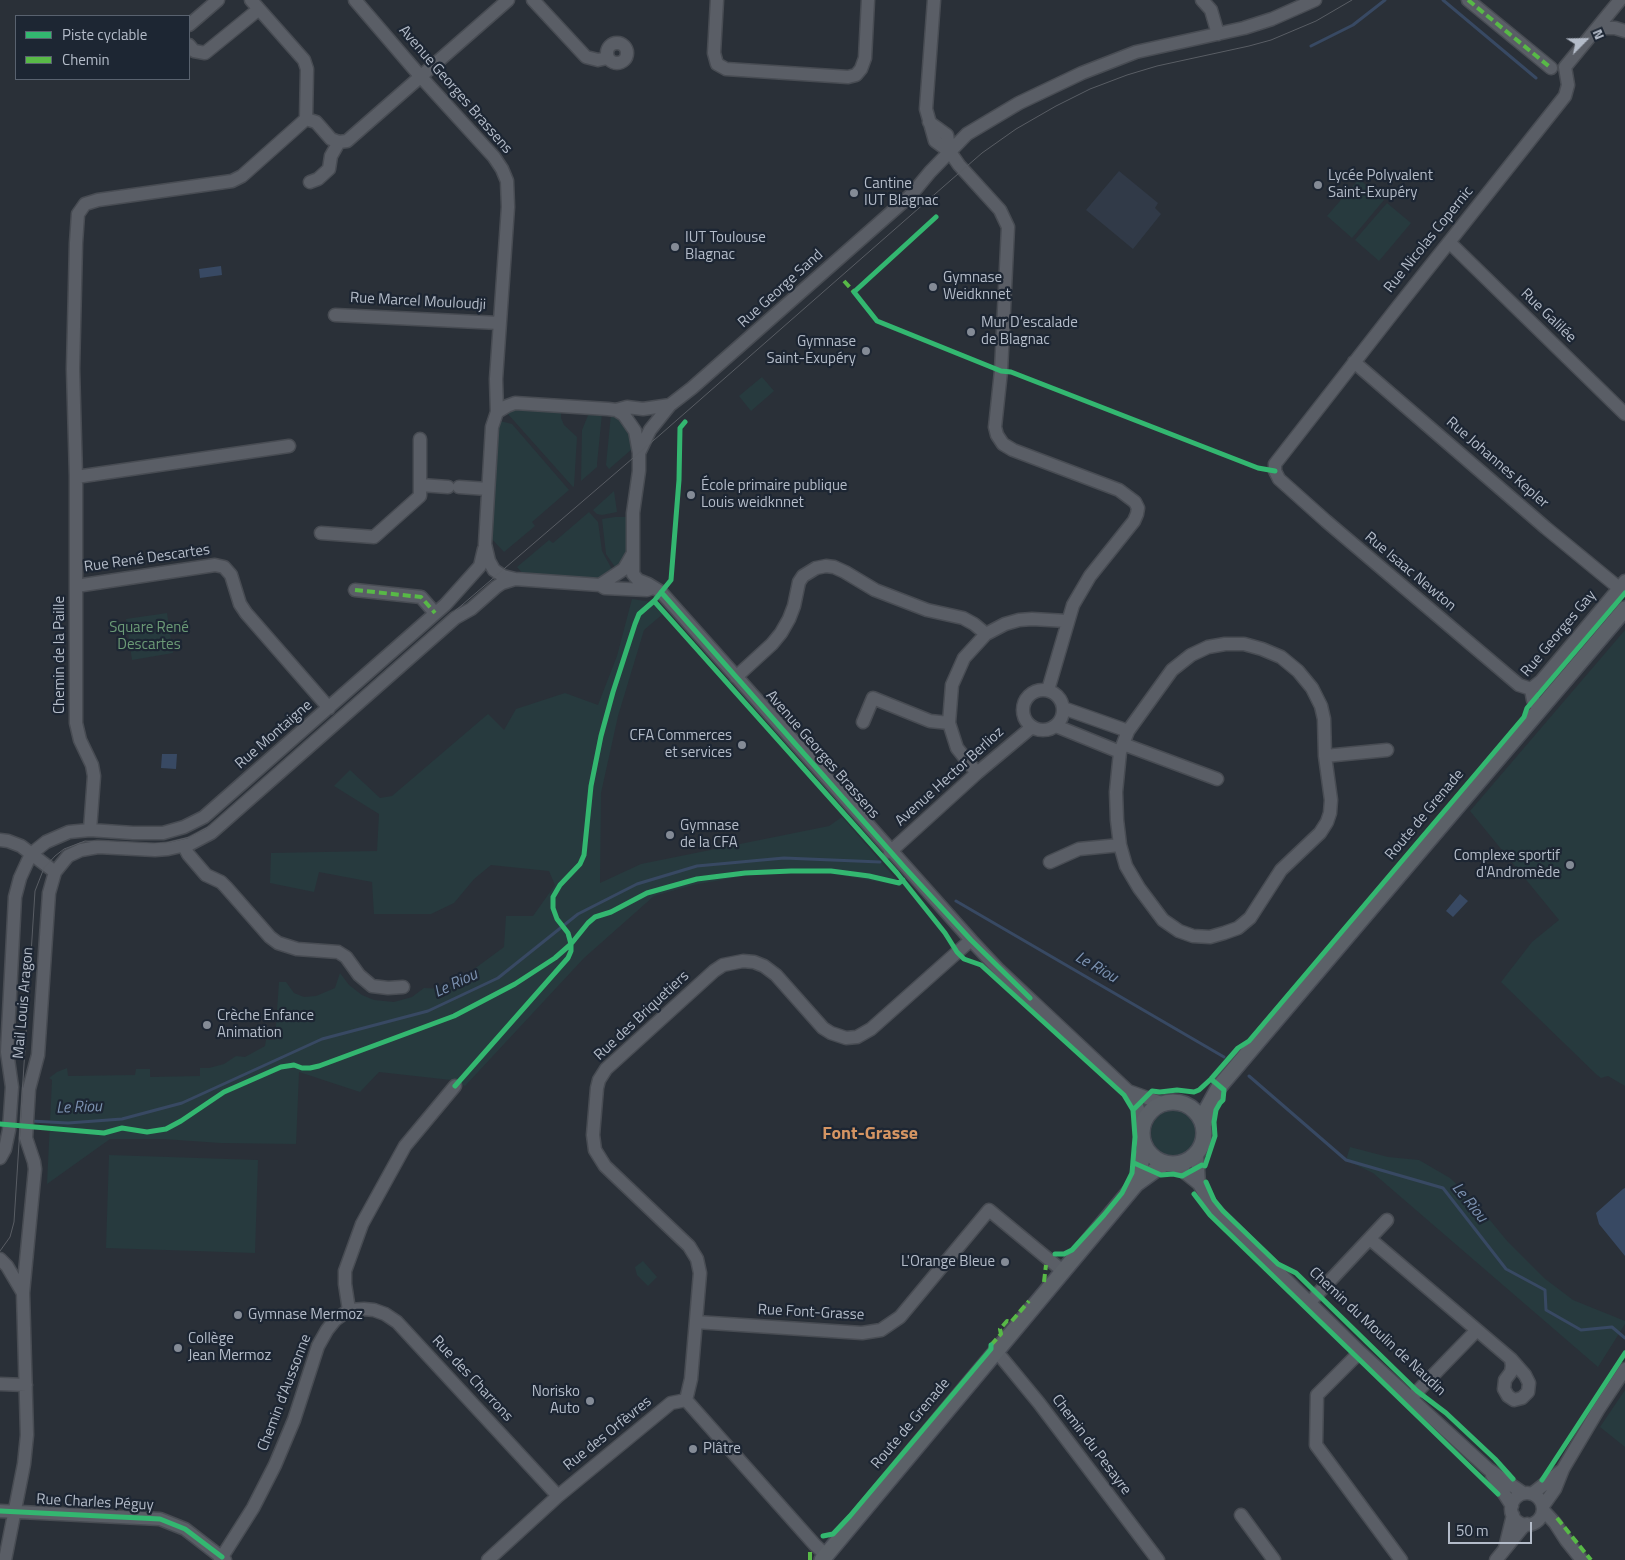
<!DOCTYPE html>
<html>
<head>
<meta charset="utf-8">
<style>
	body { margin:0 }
	#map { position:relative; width:1625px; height:1560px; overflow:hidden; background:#2a3038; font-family:"Titillium Web",sans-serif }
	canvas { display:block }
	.legend { position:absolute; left:15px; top:15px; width:175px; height:65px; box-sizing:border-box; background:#1d2633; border:1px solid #59626f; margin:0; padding:6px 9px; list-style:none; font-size:15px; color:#b4bcc9 }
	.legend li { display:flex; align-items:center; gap:10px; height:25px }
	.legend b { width:25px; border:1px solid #59626f }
	.north { position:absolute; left:1560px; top:15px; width:50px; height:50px; -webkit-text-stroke:4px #1d2633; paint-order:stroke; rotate:67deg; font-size:14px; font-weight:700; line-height:20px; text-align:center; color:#b4bcc9 }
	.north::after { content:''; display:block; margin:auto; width:18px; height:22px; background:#b4bcc9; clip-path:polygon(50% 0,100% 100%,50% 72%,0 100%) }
	.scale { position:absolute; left:1448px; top:1522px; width:84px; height:22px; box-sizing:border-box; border:2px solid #b4bcc9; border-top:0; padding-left:6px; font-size:15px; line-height:18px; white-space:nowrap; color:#b4bcc9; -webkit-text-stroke:4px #1d2633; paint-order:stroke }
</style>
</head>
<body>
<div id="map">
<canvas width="1625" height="1560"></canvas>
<ul class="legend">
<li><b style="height:6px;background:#33b770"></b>Piste cyclable</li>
<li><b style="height:6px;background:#58b947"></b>Chemin</li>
</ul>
<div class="north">N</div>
<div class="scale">50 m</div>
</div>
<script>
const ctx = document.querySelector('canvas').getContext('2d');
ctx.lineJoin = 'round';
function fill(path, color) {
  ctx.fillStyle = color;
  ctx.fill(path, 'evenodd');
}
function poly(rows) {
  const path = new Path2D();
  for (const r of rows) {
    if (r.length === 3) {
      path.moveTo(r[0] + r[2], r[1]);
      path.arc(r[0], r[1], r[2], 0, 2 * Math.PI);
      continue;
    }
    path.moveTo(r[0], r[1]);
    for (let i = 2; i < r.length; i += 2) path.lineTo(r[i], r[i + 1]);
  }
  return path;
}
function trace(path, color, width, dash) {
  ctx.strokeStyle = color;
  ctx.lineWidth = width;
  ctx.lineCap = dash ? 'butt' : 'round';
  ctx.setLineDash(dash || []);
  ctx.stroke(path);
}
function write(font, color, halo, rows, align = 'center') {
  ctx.font = font + ' "Titillium Web",sans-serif';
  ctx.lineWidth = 4.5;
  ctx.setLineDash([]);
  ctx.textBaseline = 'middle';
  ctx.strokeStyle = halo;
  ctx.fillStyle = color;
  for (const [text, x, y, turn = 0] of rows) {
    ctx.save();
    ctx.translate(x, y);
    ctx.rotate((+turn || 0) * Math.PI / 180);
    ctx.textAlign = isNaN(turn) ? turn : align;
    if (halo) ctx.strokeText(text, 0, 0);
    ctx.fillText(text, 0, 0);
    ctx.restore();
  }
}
fill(poly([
	[1119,171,1158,203,1155,208,1161,214,1133,249,1086,210]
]), '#313a48');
fill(poly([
	[1359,179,1384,200,1352,238,1327,216],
	[1387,203,1411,223,1379,261,1355,240],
	[762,377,774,391,751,411,739,396],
	[521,408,561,412,561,418,564,425,577,437,574,486,573,487,507,413],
	[589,413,602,414,597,464,597,467,581,481,582,430],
	[611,414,626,425,632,437,632,449,609,469,606,465],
	[500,421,512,424,569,490,532,522,535,526,504,552,490,537,496,431],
	[614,491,617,512,602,515,597,514,593,510],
	[589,512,598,522,602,551,614,573,599,580,524,575,517,567,549,540,553,543],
	[615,517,627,517,626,551,623,559,617,570,606,554,602,519],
	[632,599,652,602,664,613,644,630,618,716,601,793,600,883,641,864,829,826,842,817,902,886,839,875,812,872,755,874,693,885,654,896,584,958,465,1086,451,1080,379,1072,360,1092,299,1072,296,1144,221,1143,163,1139,110,1139,47,1184,52,1080,49,1078,57,1072,67,1068,68,1076,135,1075,136,1069,150,1069,150,1077,200,1076,200,1068,209,1068,224,1064,236,1056,245,1057,265,1046,266,1040,275,1040,279,982,286,982,294,993,304,997,316,996,335,988,340,973,349,985,362,995,374,1000,394,1002,412,997,424,988,447,989,504,947,506,916,533,916,555,885,549,871,491,865,474,879,454,903,431,914,374,914,372,882,319,872,314,892,270,883,271,853,377,851,379,814,334,786,350,770,380,798,392,796,488,714,504,730,516,709,565,693,598,705,617,656],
	[167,613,173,653,132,660,126,619],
	[1625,630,1625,1086,1608,1076,1601,1078,1597,1075,1501,982,1532,942,1559,920,1470,811],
	[1174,1133,23],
	[1350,1147,1388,1157,1419,1160,1450,1178,1475,1202,1508,1242,1544,1278,1573,1300,1625,1321,1625,1324,1598,1367,1373,1173,1346,1160],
	[109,1155,258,1160,255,1253,106,1248],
	[643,1261,657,1277,648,1286,637,1275,635,1267],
	[1625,1390,1625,1447,1600,1427]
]), '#273a3e');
fill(poly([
	[221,266,222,275,200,278,199,269],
	[162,754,177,754,176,769,161,768],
	[1460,894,1468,901,1453,917,1446,911],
	[1625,1188,1625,1256,1599,1224,1596,1213,1623,1189]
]), '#384963');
trace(poly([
	[1443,0,1536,78],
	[1311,46,1353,25,1385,0],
	[956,901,1224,1057],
	[1249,1076,1346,1160,1443,1188,1506,1269,1545,1290,1546,1310,1581,1330,1612,1327,1625,1338],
	[30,1121,68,1123,122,1119,182,1103,322,1039,428,1011,498,978,578,914,637,884,697,866,784,858,880,862]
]), '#384963', 3);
const minor = poly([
	[251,0,304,60,307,69,306,119],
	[355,0,421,77,494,157,502,169,507,181,508,207,496,379,497,412],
	[533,0,586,57,598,60,607,58],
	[717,0,714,53,717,64,726,69,848,77,856,75,861,69,865,58,868,0],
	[934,0,926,109,935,141,950,152],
	[1202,0,1211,10,1218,34],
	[1468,0,1551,68],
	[189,25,218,0],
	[1597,28,1615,28,1625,31],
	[617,53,10],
	[189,45,194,51,205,53,259,9],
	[929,122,947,135,950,152,959,165,1000,210,1008,227,1001,371,995,427,997,435,1003,444,1013,450,1119,490,1135,502,1138,508,1137,514,1134,521,1090,576,1073,605,1048,690],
	[310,182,318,179,329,169,331,156,339,142],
	[1449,242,1625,414],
	[335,315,499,323],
	[1354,362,1546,528,1619,588],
	[616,410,627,407,643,409,670,405],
	[639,453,650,430,670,405,692,388,911,195,930,172,967,134,1019,103,1082,73,1136,52,1244,28,1272,19,1315,0],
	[76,477,289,446],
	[421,485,448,487],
	[459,487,488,489],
	[321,533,374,537,420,496,420,439],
	[600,585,624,569,632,555],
	[76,586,215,565,224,567,231,575,240,604,246,613,329,708],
	[653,588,647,590,605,588,600,585,515,579,503,576,494,570,489,561,485,544,492,427,497,412,507,406,515,403,608,409,616,410,624,415,635,431,639,453,639,471,633,513,633,574,638,580,648,584,661,592,971,940,999,970,1128,1091,1137,1106,1143,1123],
	[355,590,421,597,435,613],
	[1225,644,1244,644,1262,649,1281,657,1298,671,1312,688,1321,706,1324,719,1325,756,1331,800,1330,813,1327,822,1320,833,1281,870,1250,918,1238,928,1224,933,1210,937,1193,936,1179,931,1163,920,1139,888,1126,866,1120,845,1117,820,1116,792,1120,752,1128,731,1172,670,1191,655,1208,647,1225,644],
	[736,677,772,644,781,633,789,619,794,606,799,582,803,576,816,568,826,566,834,567,845,572,875,590,927,610,963,618,974,624,986,634],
	[1531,689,1519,685,1326,521,1279,479,1275,471,1275,464,1396,309,1565,96,1568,85,1565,67,1620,0],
	[1043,710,20],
	[1063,708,1128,731],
	[1540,711,1533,700,1531,689,1541,681,1625,581],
	[863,722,873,698,930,721,949,723],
	[1056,726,1120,752],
	[1123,744,1217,779],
	[1325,756,1387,750],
	[977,773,957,748,949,723,952,685,964,658,986,634,1005,624,1019,620,1032,619,1067,621],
	[90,830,94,776,92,765,80,740,76,723,76,477,73,369,76,243,78,214,85,204,98,200,232,181,242,176,306,119,316,122,331,139,339,142,347,141,508,0],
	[0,840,8,841,21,846,55,872],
	[184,846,188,854,206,875,221,882,226,887,270,937,278,943,297,949,338,952,346,957,359,975,372,986,388,988,403,987],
	[890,852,977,773,1032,727],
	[1050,862,1079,849,1120,845],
	[1128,1091,1161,1103],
	[1197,1154,1199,1184,1212,1207,1360,1352,1488,1469,1523,1493],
	[0,1158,5,1149,9,1130,12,1087,7,1052,15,897,20,878,31,854,46,842,69,832,90,830,133,833,163,833,184,827,204,817,445,605,480,566,484,549],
	[1174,1164,1199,1184],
	[1370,1239,1511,1359,1525,1375,1529,1383,1528,1392,1522,1398,1514,1400,1508,1396,1504,1389,1505,1380,1511,1372,1512,1366,1511,1359],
	[0,1259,7,1266,23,1293],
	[1309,1303,1387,1220],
	[349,1310,345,1284,345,1271,362,1224,405,1146,455,1086],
	[696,1322,862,1333,881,1330,900,1317,989,1210,1064,1272],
	[997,1352,1039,1403,1158,1560],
	[1360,1352,1317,1395,1316,1445,1401,1560],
	[0,1384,26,1385],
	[1411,1398,1477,1330],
	[686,1400,691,1379,700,1273,697,1259,689,1246,605,1166,595,1150,593,1135,597,1088,599,1080,606,1069,714,971,723,965,743,961,754,962,764,966,776,975,823,1028,831,1033,846,1038,857,1037,871,1029,971,940],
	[686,1400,815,1545,826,1555],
	[1492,1475,1512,1506],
	[1527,1509,16],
	[1532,1494,1561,1471],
	[1543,1506,1555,1489,1563,1469,1598,1410,1625,1369],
	[1543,1510,1555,1523,1566,1540,1582,1560],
	[0,1511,160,1519,185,1529,225,1560],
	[1241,1515,1274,1560],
	[1505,1548,1513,1515],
	[5,1560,24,1464,27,1435,23,1293,35,1169,34,1162,26,1138,29,1089,38,1055,49,893,55,872,68,856,81,850,98,847,155,850,168,849,190,844,211,833,455,618,471,609,496,587,502,583,515,579],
	[220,1560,253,1508,275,1465,294,1420,318,1346,327,1330,335,1320,349,1310,364,1309,374,1310,385,1314,397,1322,558,1496],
	[488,1560,558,1496,671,1403,686,1400],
	[1496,1560,1522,1528,1527,1524]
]);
const major = poly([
	[1173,1133,31],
	[1204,1124,1207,1109,1219,1087,1625,609],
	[1136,1184,1145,1146],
	[822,1560,1136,1184,1165,1163]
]);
trace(minor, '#484c53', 15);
trace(major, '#484c55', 18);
trace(minor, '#5a5e66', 12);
trace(major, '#5c6168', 15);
trace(poly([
	[0,1251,10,1237,14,1222,35,891,44,868,55,856,64,849,85,841,152,844,166,843,190,837,210,826,434,629,661,434,943,187,982,153,1016,129,1056,106,1090,89,1127,75,1157,66,1249,46,1271,40,1316,21,1352,0]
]), '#595d64', 1);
trace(poly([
	[1468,0,1551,68],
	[844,281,854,292],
	[355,590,421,597,435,613],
	[1044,1282,1046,1265],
	[991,1345,1001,1334,1000,1329,1007,1321,1011,1322,1029,1301],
	[1557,1518,1591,1560],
	[810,1560,810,1551]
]), '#58b947', 4, [8, 4]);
trace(poly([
	[936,217,854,292,877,321,1001,371,1011,372,1258,468,1275,471],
	[661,592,904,867,971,940,1030,998],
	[654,601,897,873,945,933,957,952,964,959,981,965,1124,1095,1133,1110,1135,1137,1132,1173,1122,1193,1104,1215,1072,1250,1064,1254,1055,1254],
	[455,1086,568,958,571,951,571,944,568,933,557,919,553,908,553,897,560,885,580,864,584,855,591,786,601,736,613,692,635,624,639,614,654,601,671,580,679,480,680,428,685,422],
	[1133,1110,1152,1091,1160,1092,1177,1090,1194,1092,1199,1090,1211,1079,1238,1048,1249,1041,1480,769,1524,717,1527,708,1625,593],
	[0,1124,104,1133,122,1128,147,1132,166,1129,181,1121,224,1092,281,1067,294,1065,302,1068,310,1068,319,1066,454,1016,515,984,555,958,571,944,588,923,595,917,611,912,647,893,697,879,745,873,791,871,831,871,869,876,899,883,903,880],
	[1134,1163,1161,1175,1173,1174,1182,1176,1202,1165,1205,1166,1215,1136,1214,1122,1216,1110,1220,1103,1223,1100,1224,1090,1211,1079],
	[1206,1182,1214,1200,1223,1211,1278,1264,1296,1273,1417,1391,1446,1413,1495,1459,1513,1479],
	[1194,1194,1210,1215,1498,1494],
	[1542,1480,1625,1353],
	[0,1511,160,1519,185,1529,222,1557],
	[823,1536,833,1534,850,1516,991,1349,991,1345]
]), '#33b770', 5);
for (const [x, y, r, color] of [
	[1318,185,5,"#848b96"],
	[854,193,5,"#848b96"],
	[675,247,5,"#848b96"],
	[933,287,5,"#848b96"],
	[971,332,5,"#848b96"],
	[866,351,5,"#848b96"],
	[691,495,5,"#848b96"],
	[742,745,5,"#848b96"],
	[670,835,5,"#848b96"],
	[1570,865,5,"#848b96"],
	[207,1025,5,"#848b96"],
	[1005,1262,5,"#848b96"],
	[238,1315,5,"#848b96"],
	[178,1348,5,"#848b96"],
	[590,1401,5,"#848b96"],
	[693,1449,5,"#848b96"]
]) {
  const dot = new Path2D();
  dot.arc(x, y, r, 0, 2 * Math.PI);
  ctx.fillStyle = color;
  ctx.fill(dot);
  trace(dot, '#1d2633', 2);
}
write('15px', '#b4bcc9', '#1d2633', [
	["Avenue Georges Brassens",455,90,49],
	["Rue Nicolas Copernic",1429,240,-51],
	["Rue George Sand",781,289,-42],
	["Rue Marcel Mouloudji",418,302,3],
	["Rue Galilée",1548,316,44],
	["Rue Johannes Kepler",1497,463,41],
	["Rue René Descartes",147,559,-8],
	["Rue Isaac Newton",1410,572,40],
	["Rue Georges Gay",1559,634,-50],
	["Chemin de la Paille",60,655,-90],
	["Rue Montaigne",274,735,-41],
	["Avenue Georges Brassens",822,755,49],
	["Avenue Hector Berlioz",950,777,-42],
	["Route de Grenade",1425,815,-50],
	["Mail Louis Aragon",24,1003,-85],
	["Rue des Briquetiers",642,1016,-43],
	["Rue Font-Grasse",811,1313,3],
	["Chemin du Moulin de Naudin",1377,1332,43],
	["Rue des Charrons",472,1379,47],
	["Chemin d'Aussonne",285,1393,-69],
	["Route de Grenade",911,1424,-50],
	["Rue des Orfèvres",608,1434,-39],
	["Chemin du Pesayre",1091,1445,53],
	["Rue Charles Péguy",95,1503,3]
]);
write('15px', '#b4bcc9', '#1d2633', [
	["Lycée Polyvalent",1328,176],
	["Saint-Exupéry",1328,193],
	["Cantine",864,184],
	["IUT Blagnac",864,201],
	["IUT Toulouse",685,238],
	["Blagnac",685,255],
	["Gymnase",943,278],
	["Weidknnet",943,295],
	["Mur D’escalade",981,323],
	["de Blagnac",981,340],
	["Gymnase",856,342,"right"],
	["Saint-Exupéry",856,359,"right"],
	["École primaire publique",701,486],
	["Louis weidknnet",701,503],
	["CFA Commerces",732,736,"right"],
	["et services",732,753,"right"],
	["Gymnase",680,826],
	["de la CFA",680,843],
	["Complexe sportif",1560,856,"right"],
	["d'Andromède",1560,873,"right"],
	["Crèche Enfance",217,1016],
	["Animation",217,1033],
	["L'Orange Bleue",995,1262,"right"],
	["Gymnase Mermoz",248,1315],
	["Collège",188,1339],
	["Jean Mermoz",188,1356],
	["Norisko",580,1392,"right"],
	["Auto",580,1409,"right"],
	["Plâtre",703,1449]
], 'left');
write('15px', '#6b9a76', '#1d2633', [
	["Square René",149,628],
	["Descartes",149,645]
]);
write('italic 16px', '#7c92b1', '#1d2633', [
	["Le Riou",1096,968,30],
	["Le Riou",456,984,-25],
	["Le Riou",79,1108,-2],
	["Le Riou",1469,1203,51]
]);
write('bold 18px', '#d59563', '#1d2633', [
	["Font-Grasse",870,1135]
]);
</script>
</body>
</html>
